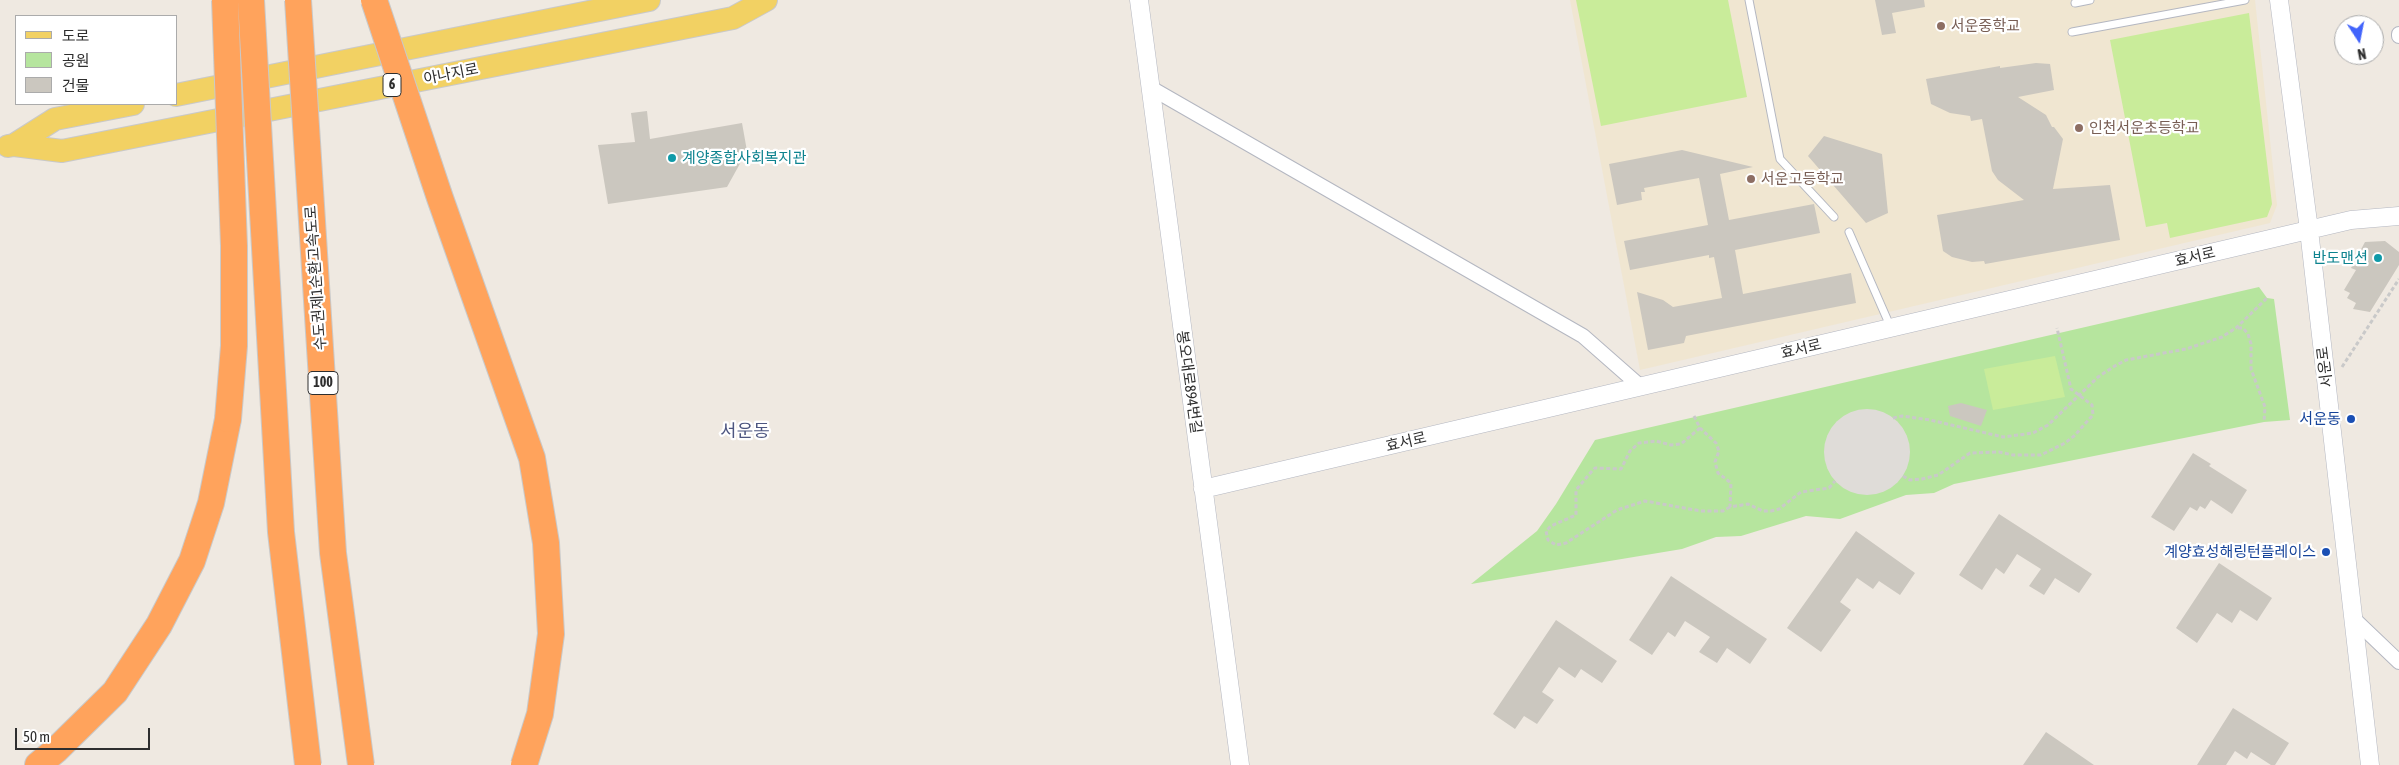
<!DOCTYPE html>
<html>
<head>
<meta charset="utf-8">
<style>
	body { margin:0 }
	#map { position:relative; width:2399px; height:765px; overflow:hidden; background:#efe9e1; font-family:"Asap Condensed","Noto Sans KR",sans-serif }
	canvas { display:block }
	.legend { position:absolute; left:15px; top:15px; width:162px; height:90px; box-sizing:border-box; background:#fff; border:1px solid #ababab; margin:0; padding:6px 9px; list-style:none; font-size:15px; color:#2e2e2e }
	.legend li { display:flex; align-items:center; gap:10px; height:25px }
	.legend b { width:25px; border:1px solid #ababab }
	.north { position:absolute; left:2334px; top:15px; width:50px; height:50px; box-sizing:border-box; background:#fff; border:1px solid #ababab; border-radius:50%; rotate:169deg; font-size:14px; font-weight:700; line-height:20px; text-align:center; color:#2e2e2e }
	.north::after { content:''; display:block; margin:auto; width:18px; height:22px; background:#4264fb; clip-path:polygon(50% 0,100% 100%,50% 72%,0 100%) }
	.scale { position:absolute; left:15px; top:728px; width:135px; height:22px; box-sizing:border-box; border:2px solid #2e2e2e; border-top:0; padding-left:6px; font-size:15px; line-height:18px; white-space:nowrap; color:#2e2e2e; -webkit-text-stroke:4px #fff; paint-order:stroke }
</style>
</head>
<body>
<div id="map">
<canvas width="2399" height="765"></canvas>
<ul class="legend">
<li><b style="height:6px;background:#f2d163"></b>도로</li>
<li><b style="height:14px;background:#b6e59e"></b>공원</li>
<li><b style="height:14px;background:#cbc7bf"></b>건물</li>
</ul>
<div class="north">N</div>
<div class="scale">50 m</div>
</div>
<script>
const ctx = document.querySelector('canvas').getContext('2d');
ctx.lineJoin = 'round';
function fill(path, color) {
  ctx.fillStyle = color;
  ctx.fill(path, 'evenodd');
}
function poly(rows) {
  const path = new Path2D();
  for (const r of rows) {
    if (r.length === 3) {
      path.moveTo(r[0] + r[2], r[1]);
      path.arc(r[0], r[1], r[2], 0, 2 * Math.PI);
      continue;
    }
    path.moveTo(r[0], r[1]);
    for (let i = 2; i < r.length; i += 2) path.lineTo(r[i], r[i + 1]);
  }
  return path;
}
function trace(path, color, width, dash) {
  ctx.strokeStyle = color;
  ctx.lineWidth = width;
  ctx.lineCap = dash ? 'butt' : 'round';
  ctx.setLineDash(dash || []);
  ctx.stroke(path);
}
function write(font, color, halo, rows, align = 'center') {
  ctx.font = font + ' "Asap Condensed","Noto Sans KR",sans-serif';
  ctx.lineWidth = 4.5;
  ctx.setLineDash([]);
  ctx.textBaseline = 'middle';
  ctx.strokeStyle = halo;
  ctx.fillStyle = color;
  for (const [text, x, y, turn = 0] of rows) {
    ctx.save();
    ctx.translate(x, y);
    ctx.rotate((+turn || 0) * Math.PI / 180);
    ctx.textAlign = isNaN(turn) ? turn : align;
    if (halo) ctx.strokeText(text, 0, 0);
    ctx.fillText(text, 0, 0);
    ctx.restore();
  }
}
fill(poly([
	[1570,0,2255,0,2277,205,2270,223,1640,370]
]), '#f0e6d1');
fill(poly([
	[2259,287,2267,298,2274,299,2290,420,2264,422,1954,484,1934,493,1906,495,1840,519,1806,516,1741,536,1716,537,1682,549,1471,584,1537,531,1556,504,1595,440]
]), '#b6e59e');
fill(poly([
	[1576,0,1728,0,1747,97,1601,126],
	[2249,13,2272,204,2267,217,2170,238,2167,223,2146,227,2110,40],
	[2055,356,2065,397,1993,410,1984,369]
]), '#c9ec9a');
fill(poly([
	[1867,452,43]
]), '#dfdcd8');
fill(poly([
	[1875,0,1924,0,1925,7,1892,13,1896,33,1882,35],
	[2036,63,2050,64,2054,90,2018,97,2046,115,2052,127,2054,127,2063,139,2053,189,2110,185,2120,240,1985,264,1984,261,1972,262,1952,257,1943,251,1937,215,2024,200,1998,180,1992,171,1982,119,1971,121,1970,116,1950,113,1931,104,1926,79,2000,66,2000,68],
	[647,111,650,139,742,123,747,151,727,187,608,204,598,145,635,142,631,113],
	[1824,136,1882,154,1888,213,1866,223,1808,156],
	[1682,150,1753,167,1720,174,1729,220,1814,204,1820,233,1735,250,1743,294,1851,273,1856,303,1686,336,1684,343,1648,350,1637,292,1663,300,1673,307,1722,298,1714,257,1709,258,1709,255,1630,270,1624,241,1708,225,1699,178,1644,188,1645,192,1641,192,1642,200,1617,205,1609,164],
	[2385,241,2399,252,2399,265,2370,312,2353,309,2356,303,2347,298,2350,293,2344,290,2356,270,2351,268,2365,242],
	[1961,403,1987,410,1981,426,1950,416,1948,406],
	[2193,453,2211,464,2209,466,2247,490,2232,514,2211,500,2205,509,2200,506,2197,511,2190,507,2174,531,2151,517],
	[1999,514,2092,574,2079,593,2055,578,2044,595,2029,586,2041,569,2017,554,2004,574,1996,568,1982,590,1959,575],
	[1856,531,1915,573,1900,595,1879,581,1873,589,1857,578,1840,602,1851,610,1821,652,1787,628],
	[2219,563,2272,598,2257,621,2240,610,2232,623,2217,613,2197,643,2176,628],
	[1671,576,1767,639,1750,664,1727,648,1717,663,1699,652,1710,637,1685,621,1675,637,1668,632,1652,655,1629,640],
	[1556,620,1617,661,1602,683,1581,669,1575,678,1559,667,1542,692,1554,700,1537,724,1524,716,1515,729,1493,714],
	[2233,708,2289,743,2275,765,2271,765,2251,752,2247,759,2235,751,2226,765,2197,765],
	[2046,732,2094,765,2023,765]
]), '#cbc7bf');
const service = poly([
	[1749,0,1780,159,1834,217],
	[2075,3,2090,0],
	[2072,32,2245,0],
	[1849,232,1891,328]
]);
const minor = poly([
	[2399,34,2399,36],
	[1151,88,1583,336,1641,387],
	[2354,619,2399,662]
]);
const tertiary = poly([
	[1139,0,1240,765],
	[2279,0,2309,230,2370,765],
	[1203,489,2351,220,2399,216]
]);
const primary = poly([
	[176,95,649,0],
	[14,145,62,151,733,18,766,0],
	[8,146,14,145,55,119,133,104]
]);
const motorway = poly([
	[38,765,56,750,115,692,159,625,192,561,211,503,228,419]
]);
trace(service, '#b4b7c1', 9);
trace(minor, '#b4b7c1', 16);
trace(tertiary, '#b4b7c1', 19);
trace(primary, '#c9c9c9', 24);
trace(motorway, '#c9c9c9', 28);
trace(poly([
	[2238,328,2243,328,2248,334,2251,344,2251,369,2265,407,2264,422],
	[2342,367,2399,279],
	[1694,416,1700,428,1716,443,1719,451,1715,462,1718,473,1731,483,1730,507,1748,504,1763,511,1771,511,1779,509,1801,492,1829,488,1835,481],
	[1893,418,1902,416,1930,420,2003,437,2033,433,2048,425,2098,377,2113,367,2126,360,2186,349,2222,337,2236,328,2267,298],
	[1700,428,1681,444,1671,445,1656,441,1639,443,1630,451,1621,469,1595,468,1592,471,1576,490,1576,515,1551,526,1546,531,1548,540,1556,545,1566,543,1617,510,1645,501,1701,511,1723,511,1730,507],
	[1903,476,1910,480,1922,479,1938,475,1970,453,1999,452,2013,455,2041,455,2065,443,2074,436,2093,415,2092,405,2071,389,2057,328]
]), '#c9c9c9', 3, [4, 2.5]);
trace(service, '#fff', 7);
trace(minor, '#fff', 14);
trace(tertiary, '#fff', 18);
trace(primary, '#f2d163', 22);
trace(motorway, '#ffa35c', 26);
const motorwayBridge = poly([
	[225,0,234,246,234,346,228,419],
	[251,0,281,532,308,765],
	[298,0,333,553,361,765],
	[374,0,440,198,532,458,546,543,551,634,540,714,524,765]
]);
trace(motorwayBridge, '#c9c9c9', 28, []);
trace(motorwayBridge, '#ffa35c', 26);
for (const [x, y, r, color] of [
	[1941,26,5,"#8d6e63"],
	[2079,128,5,"#8d6e63"],
	[672,158,5,"#0f9aa8"],
	[1751,179,5,"#8d6e63"],
	[2378,258,5,"#0f9aa8"],
	[2351,419,5,"#1a4fb4"],
	[2326,552,5,"#1a4fb4"]
]) {
  const dot = new Path2D();
  dot.arc(x, y, r, 0, 2 * Math.PI);
  ctx.fillStyle = color;
  ctx.fill(dot);
  trace(dot, '#fff', 2);
}
for (const [x, y, w] of [
	[392,85,18],
	[323,383,30]
]) {
  const box = new Path2D();
  box.roundRect(x - w / 2, y - 11.5, w, 23, 4);
  ctx.fillStyle = '#fff';
  ctx.fill(box);
  trace(box, '#2e2e2e', 1);
}
write('bold 14px', '#2e2e2e', null, [
	["6",392,85],
	["100",323,383]
]);
write('15px', '#785e54', '#fff', [
	["서운중학교",1951,26],
	["인천서운초등학교",2089,128],
	["서운고등학교",1761,179]
], 'left');
write('15px', '#2e2e2e', '#fff', [
	["아나지로",451,74,-11],
	["효서로",2195,257,-13],
	["수도권제1순환고속도로",316,278,-94],
	["효서로",1801,349,-13],
	["서운로",2325,367,-97],
	["봉오대로894번길",1189,382,82],
	["효서로",1406,442,-13]
]);
write('15px', '#0d838f', '#fff', [
	["계양종합사회복지관",682,158],
	["반도맨션",2368,258,"right"]
], 'left');
write('15px', '#164399', '#fff', [
	["서운동",2341,419],
	["계양효성해링턴플레이스",2316,552]
], 'right');
write('18px', '#4d5680', '#fff', [
	["서운동",745,431]
]);
</script>
</body>
</html>
